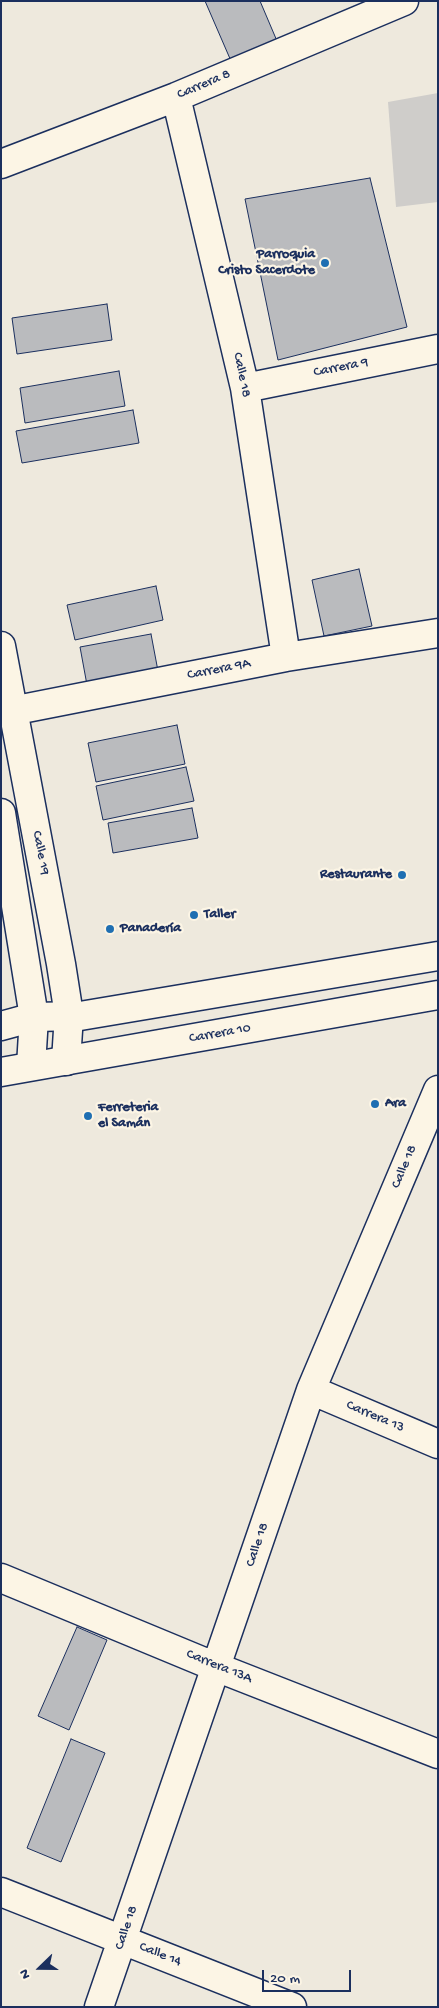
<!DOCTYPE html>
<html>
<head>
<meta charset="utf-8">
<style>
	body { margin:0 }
	#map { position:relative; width:439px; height:2008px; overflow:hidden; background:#eee9dd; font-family:"Gochi Hand",sans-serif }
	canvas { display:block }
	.frame { position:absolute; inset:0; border:2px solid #1b2f5e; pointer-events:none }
	.north { position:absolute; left:15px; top:1943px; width:50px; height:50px; -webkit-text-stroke:4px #fcf5e5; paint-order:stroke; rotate:248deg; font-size:14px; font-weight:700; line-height:20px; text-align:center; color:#1b2f5e }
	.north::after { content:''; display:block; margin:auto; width:18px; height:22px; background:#1b2f5e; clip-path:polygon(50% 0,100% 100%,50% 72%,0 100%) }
	.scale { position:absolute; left:262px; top:1970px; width:89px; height:22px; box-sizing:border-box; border:2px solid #1b2f5e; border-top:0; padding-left:6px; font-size:15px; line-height:18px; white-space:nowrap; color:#1b2f5e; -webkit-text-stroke:4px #fcf5e5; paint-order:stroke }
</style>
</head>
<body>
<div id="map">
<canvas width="439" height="2008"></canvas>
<div class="frame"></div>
<div class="north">N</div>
<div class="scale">20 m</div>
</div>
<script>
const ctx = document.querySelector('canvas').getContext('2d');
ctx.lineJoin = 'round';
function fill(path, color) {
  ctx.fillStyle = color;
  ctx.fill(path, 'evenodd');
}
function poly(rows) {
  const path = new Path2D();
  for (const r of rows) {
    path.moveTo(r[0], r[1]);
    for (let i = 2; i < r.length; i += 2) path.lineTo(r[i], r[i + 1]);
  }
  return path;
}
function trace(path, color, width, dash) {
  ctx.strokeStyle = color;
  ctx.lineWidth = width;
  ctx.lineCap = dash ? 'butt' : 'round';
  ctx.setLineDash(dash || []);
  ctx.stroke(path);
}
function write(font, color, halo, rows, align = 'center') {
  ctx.font = font + ' "Gochi Hand",sans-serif';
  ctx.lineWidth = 4.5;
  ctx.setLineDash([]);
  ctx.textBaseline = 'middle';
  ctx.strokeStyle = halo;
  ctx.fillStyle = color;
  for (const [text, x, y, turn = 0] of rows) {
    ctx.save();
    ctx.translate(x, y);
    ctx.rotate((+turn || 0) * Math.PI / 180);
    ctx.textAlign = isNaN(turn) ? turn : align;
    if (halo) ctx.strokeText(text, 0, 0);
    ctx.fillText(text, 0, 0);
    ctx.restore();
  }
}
fill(poly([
	[438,93,438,202,396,207,388,102]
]), '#cfcdca');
const building = poly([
	[205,1,260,1,277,41,231,61,205,1],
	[370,178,407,327,278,360,245,199,370,178],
	[107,304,112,340,17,354,12,318,107,304],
	[119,371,125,406,25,423,20,388,119,371],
	[133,410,139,443,22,463,16,431,133,410],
	[359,569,372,626,324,636,312,580,359,569],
	[156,586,163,620,75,640,67,605,156,586],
	[151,634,158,671,87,685,80,647,151,634],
	[177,725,185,764,96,782,88,743,177,725],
	[186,767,194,801,103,820,96,786,186,767],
	[192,808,198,838,113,853,108,823,192,808],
	[77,1627,107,1640,69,1730,38,1716,77,1627],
	[71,1739,105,1753,61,1862,27,1848,71,1739]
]);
fill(building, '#babbbe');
trace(building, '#1b2f5e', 1);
const minor = poly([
	[176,97,245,388,286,657],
	[1,164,176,97,404,1],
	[245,388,438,349],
	[1,646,61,964,69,1015,66,1061],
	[1,713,286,657,438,633],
	[1,813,34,1017,31,1066],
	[311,1390,438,1444],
	[1,1578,216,1667,438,1754],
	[1,1892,292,2007],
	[99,2007,311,1390,438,1090]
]);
const major = poly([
	[1,1026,34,1017,80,1016,438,956],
	[1,1072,438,995]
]);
trace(minor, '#1b2f5e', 31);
trace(major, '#1b2f5e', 31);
trace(minor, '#fcf5e5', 28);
trace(major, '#fcf5e5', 28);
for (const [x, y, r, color] of [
	[325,263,5,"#1f6fb2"],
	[402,875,5,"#1f6fb2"],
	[194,915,5,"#1f6fb2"],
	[110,929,5,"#1f6fb2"],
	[375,1104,5,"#1f6fb2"],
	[88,1116,5,"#1f6fb2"]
]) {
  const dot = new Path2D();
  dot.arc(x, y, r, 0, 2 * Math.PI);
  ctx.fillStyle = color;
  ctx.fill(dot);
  trace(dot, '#fcf5e5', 2);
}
write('14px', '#1b2f5e', '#fcf5e5', [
	["Carrera 8",204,85,-23],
	["Carrera 9",341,368,-11],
	["Calle 18",241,375,78],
	["Carrera 9A",219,670,-11],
	["Calle 19",40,853,79],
	["Carrera 10",220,1034,-10],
	["Calle 18",405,1167,-67],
	["Carrera 13",375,1417,23],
	["Calle 18",258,1545,-71],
	["Carrera 13A",219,1667,22],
	["Calle 18",127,1928,-71],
	["Calle 14",160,1955,22]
]);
write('bold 14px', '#1b2f5e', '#fcf5e5', [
	["Parroquia",315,255,"right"],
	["Cristo Sacerdote",315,271,"right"],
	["Restaurante",392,875,"right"],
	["Taller",204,915],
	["Panadería",120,929],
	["Ara",385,1104],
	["Ferreteria",98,1108],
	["el Samán",98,1124]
], 'left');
</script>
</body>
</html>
